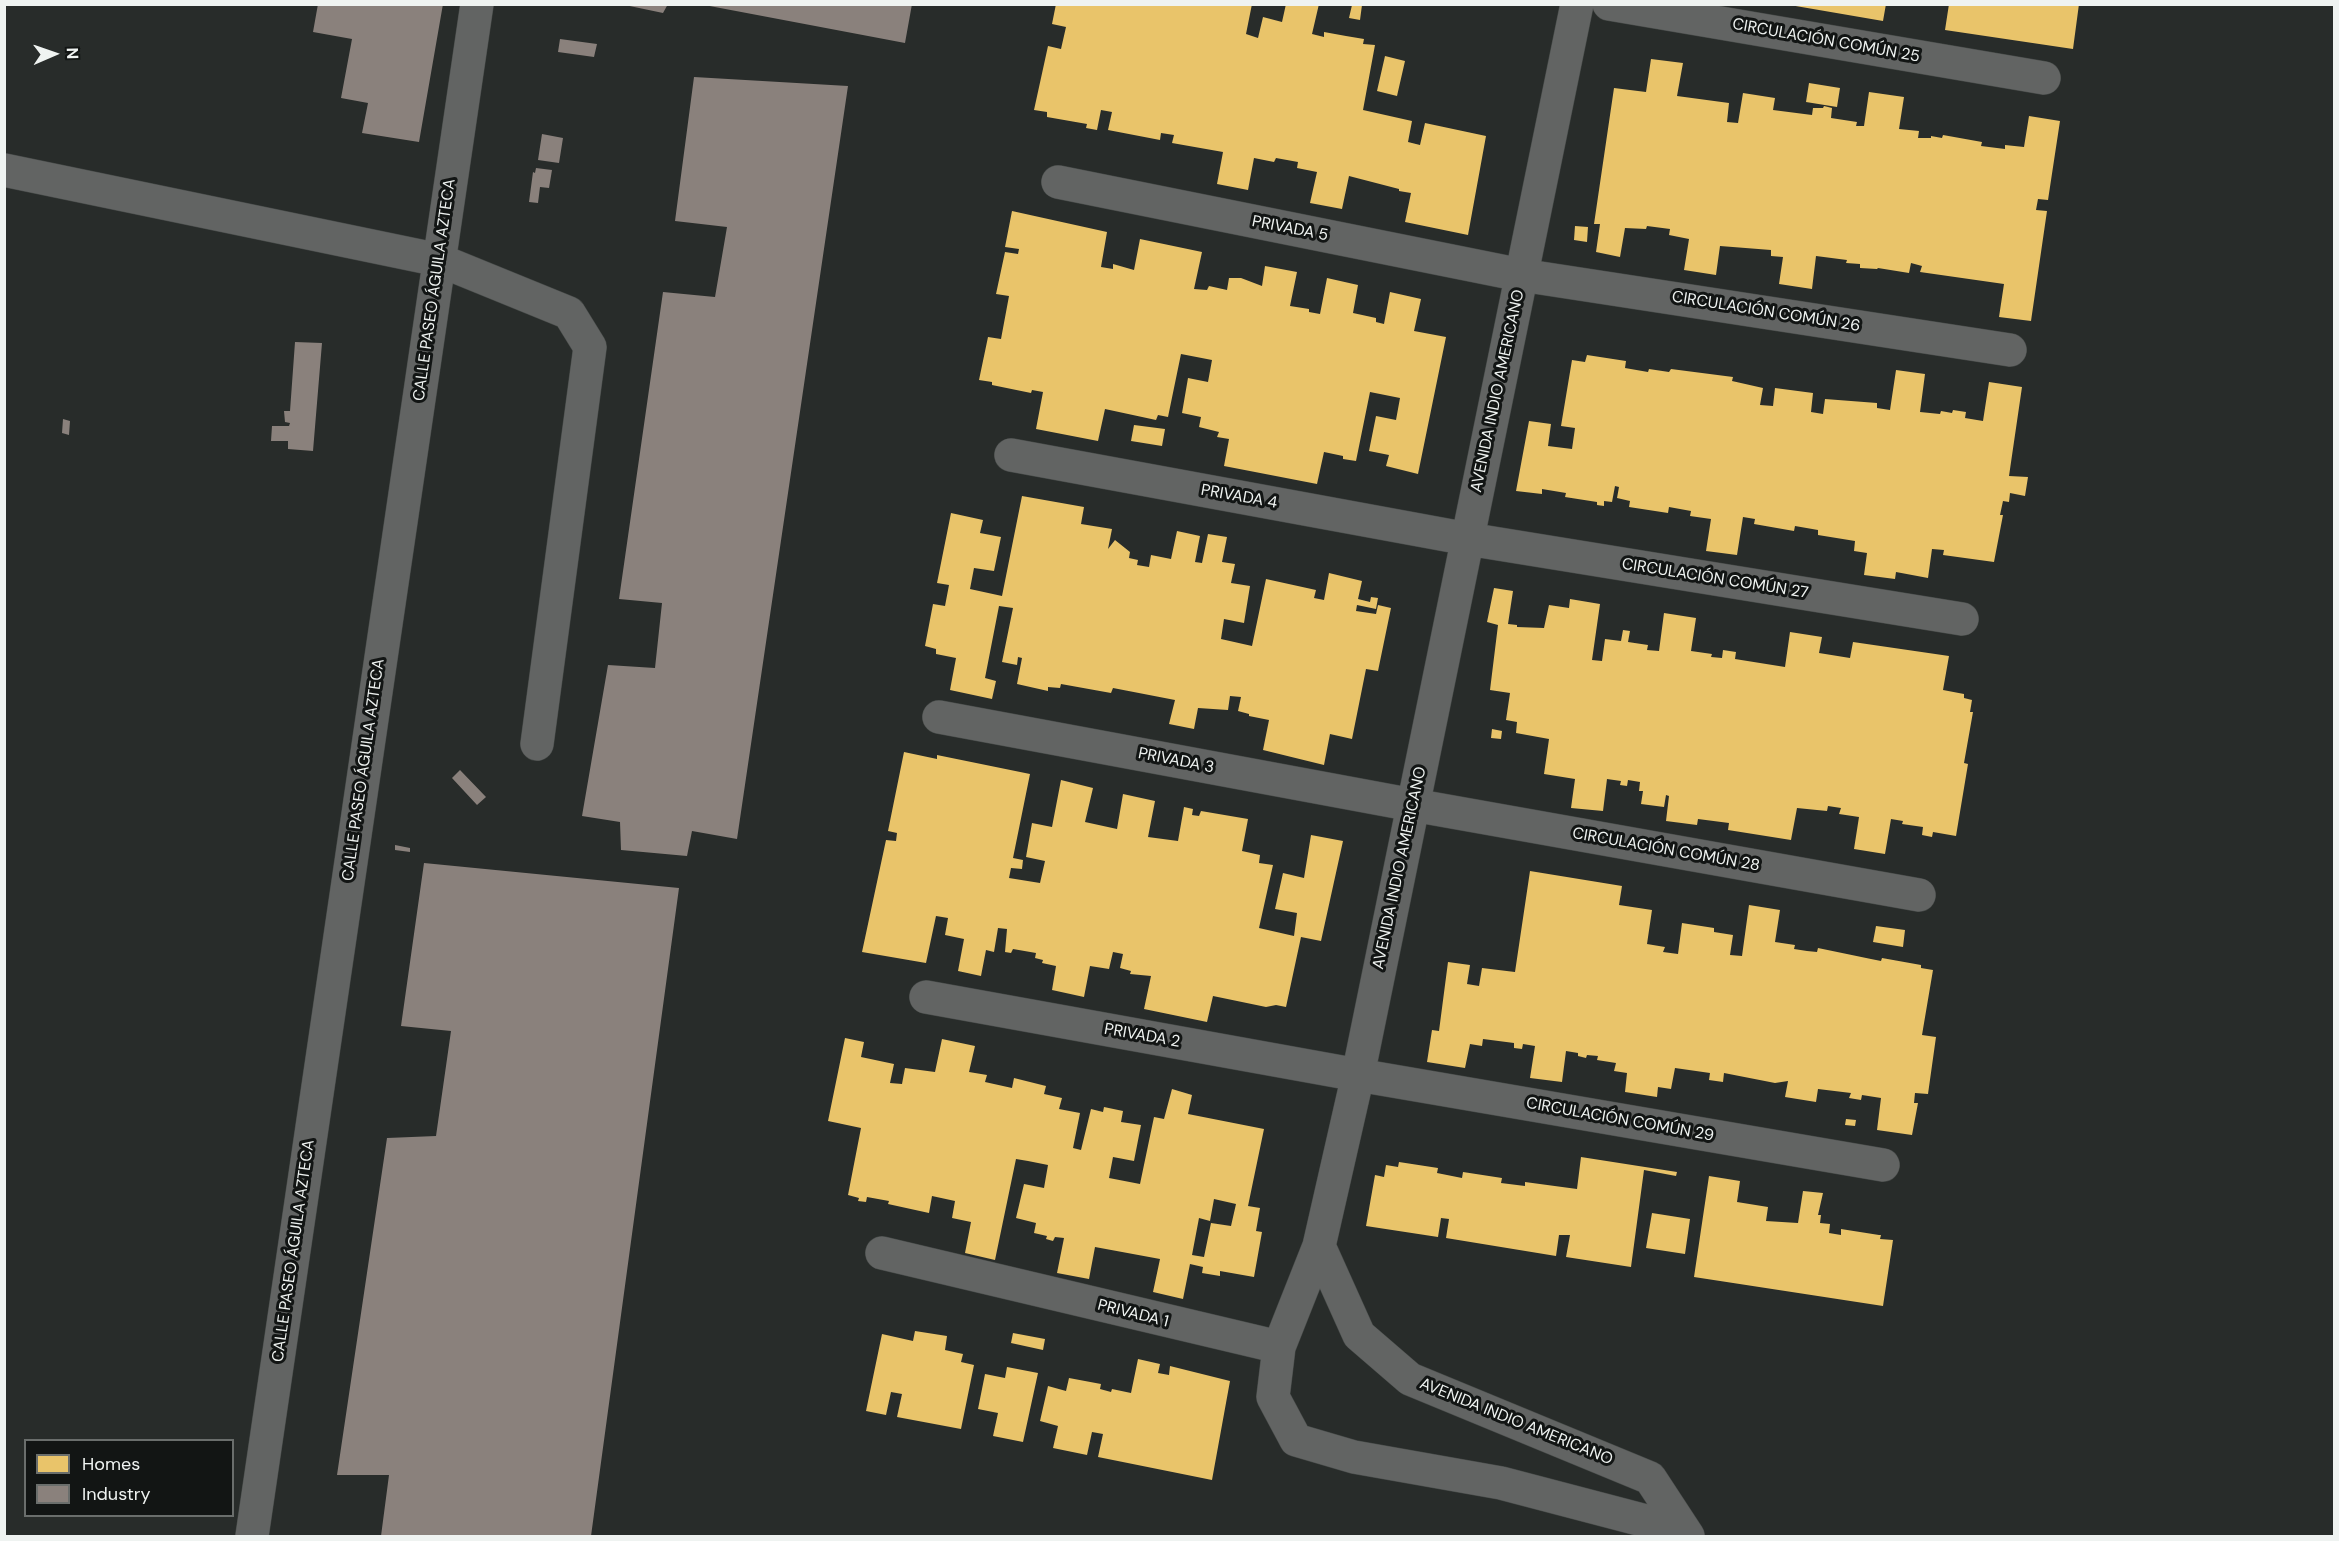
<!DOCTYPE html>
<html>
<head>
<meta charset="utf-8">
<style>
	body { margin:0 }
	#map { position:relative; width:2339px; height:1541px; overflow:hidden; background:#282c2a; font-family:"DM Sans",sans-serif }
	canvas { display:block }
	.frame { position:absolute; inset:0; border:6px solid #eff3f1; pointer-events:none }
	.legend { position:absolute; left:24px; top:1439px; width:210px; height:78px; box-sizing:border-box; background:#121514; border:2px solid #6a6e6c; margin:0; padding:8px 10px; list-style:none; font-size:18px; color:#eff3f1 }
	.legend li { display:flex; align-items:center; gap:12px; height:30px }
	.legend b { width:30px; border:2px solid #6a6e6c }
	.north { position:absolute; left:24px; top:24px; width:60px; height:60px; -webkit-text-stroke:4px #121514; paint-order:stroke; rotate:88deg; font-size:16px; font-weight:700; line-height:24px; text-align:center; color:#eff3f1 }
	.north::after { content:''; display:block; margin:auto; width:21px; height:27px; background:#eff3f1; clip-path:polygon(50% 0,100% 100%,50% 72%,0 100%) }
</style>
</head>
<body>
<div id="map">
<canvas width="2339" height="1541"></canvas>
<div class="frame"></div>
<ul class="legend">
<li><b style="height:16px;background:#e9c46a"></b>Homes</li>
<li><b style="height:16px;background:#8a817c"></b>Industry</li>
</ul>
<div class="north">N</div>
</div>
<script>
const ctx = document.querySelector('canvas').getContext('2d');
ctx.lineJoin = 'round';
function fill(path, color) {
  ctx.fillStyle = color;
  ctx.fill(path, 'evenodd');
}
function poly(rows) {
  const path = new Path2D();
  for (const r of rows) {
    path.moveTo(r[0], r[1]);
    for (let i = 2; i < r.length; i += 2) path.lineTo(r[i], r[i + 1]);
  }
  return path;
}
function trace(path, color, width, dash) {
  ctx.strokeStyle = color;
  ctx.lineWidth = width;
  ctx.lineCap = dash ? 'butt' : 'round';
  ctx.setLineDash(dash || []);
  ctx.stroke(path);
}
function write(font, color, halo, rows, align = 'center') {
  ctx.font = font + ' "DM Sans",sans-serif';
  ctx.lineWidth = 6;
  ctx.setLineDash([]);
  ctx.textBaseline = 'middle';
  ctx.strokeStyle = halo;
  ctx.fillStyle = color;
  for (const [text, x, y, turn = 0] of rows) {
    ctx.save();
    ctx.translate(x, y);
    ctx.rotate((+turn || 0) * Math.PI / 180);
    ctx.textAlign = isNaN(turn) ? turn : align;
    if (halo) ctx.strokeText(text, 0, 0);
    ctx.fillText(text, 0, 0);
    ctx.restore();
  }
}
fill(poly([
	[1056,4,1179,4,1187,6,1188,4,1252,4,1246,34,1258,38,1263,17,1282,22,1286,4,1319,4,1312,34,1324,37,1324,32,1346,36,1364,39,1363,44,1375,45,1363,110,1412,121,1408,142,1420,145,1425,123,1486,136,1468,235,1405,222,1411,193,1399,191,1399,189,1349,176,1342,209,1310,203,1317,172,1297,168,1298,162,1276,158,1274,162,1254,158,1248,190,1217,184,1223,152,1172,143,1174,135,1161,133,1160,140,1108,130,1112,112,1101,110,1097,130,1086,128,1087,124,1047,117,1047,112,1034,110,1048,46,1061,49,1066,27,1052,24],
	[1784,4,1886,4,1883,21],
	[1949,4,2079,4,2073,49,1945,30],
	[1352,5,1362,5,1360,20,1349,18],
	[1385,56,1405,61,1397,96,1377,91],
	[1651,59,1683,63,1677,96,1729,103,1727,122,1738,123,1743,93,1775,98,1773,110,1812,115,1813,108,1823,108,1824,106,1832,108,1831,118,1857,122,1856,126,1864,126,1869,92,1904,97,1899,129,1919,131,1918,138,1931,138,1931,136,1942,138,1943,135,1982,142,1981,146,2005,149,2005,145,2024,147,2029,116,2060,121,2048,200,2038,199,2036,210,2047,211,2031,321,1999,317,2004,284,1920,272,1922,266,1911,263,1909,273,1878,268,1877,269,1860,268,1860,264,1846,263,1847,260,1816,256,1812,289,1779,284,1783,257,1771,256,1771,250,1720,246,1716,275,1684,270,1689,239,1669,235,1670,229,1647,226,1646,229,1625,228,1620,257,1596,252,1600,224,1594,224,1614,88,1646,92],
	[1809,83,1840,88,1837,107,1806,102],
	[1012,211,1107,232,1101,267,1113,269,1113,264,1134,270,1140,239,1202,252,1194,289,1207,290,1209,286,1227,290,1229,278,1241,278,1262,286,1265,266,1297,272,1290,306,1309,309,1309,312,1320,314,1327,278,1358,285,1353,313,1376,318,1376,322,1384,324,1390,292,1421,299,1414,331,1446,337,1418,474,1386,466,1389,455,1369,451,1376,416,1396,420,1400,398,1370,392,1356,461,1343,459,1343,456,1324,452,1317,484,1224,466,1229,439,1217,437,1219,432,1199,427,1201,417,1182,413,1188,378,1208,382,1212,360,1181,354,1168,417,1158,415,1156,420,1105,409,1098,441,1036,429,1043,392,1032,390,1031,393,992,385,992,382,979,380,988,337,1001,339,1009,296,996,294,1005,252,1018,254,1019,249,1005,247],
	[1575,226,1588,227,1587,242,1574,240],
	[1587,355,1626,361,1625,368,1648,372,1649,369,1669,372,1671,369,1733,377,1732,381,1763,388,1760,405,1773,406,1775,388,1813,393,1811,412,1823,414,1825,399,1877,403,1877,408,1890,410,1896,370,1925,374,1920,412,1940,414,1941,411,1952,413,1953,410,1966,412,1965,418,1983,421,1989,382,2022,387,2009,476,2028,477,2025,496,2010,493,2009,502,2003,501,2000,515,2003,515,1994,562,1943,555,1944,550,1932,549,1928,578,1896,572,1895,579,1864,575,1867,553,1854,551,1855,541,1818,535,1818,530,1795,526,1794,531,1754,524,1755,519,1743,517,1737,555,1706,551,1711,519,1690,516,1691,511,1669,507,1668,513,1629,507,1630,501,1617,498,1619,487,1615,486,1612,502,1604,501,1604,506,1597,505,1597,502,1565,497,1566,493,1542,489,1542,494,1516,491,1529,421,1551,424,1548,446,1572,449,1575,428,1561,426,1572,360,1585,362],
	[1134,425,1165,429,1162,446,1131,441],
	[1022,496,1084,507,1081,524,1112,529,1108,549,1115,540,1130,552,1129,558,1138,560,1137,565,1149,567,1151,555,1171,559,1177,531,1200,536,1195,562,1202,563,1208,534,1227,537,1222,562,1235,564,1231,583,1250,586,1244,623,1224,619,1221,639,1252,646,1266,579,1316,590,1314,598,1324,600,1329,573,1362,581,1358,599,1370,602,1371,597,1378,598,1376,609,1357,605,1356,611,1376,614,1378,605,1391,608,1378,671,1366,669,1352,739,1330,734,1324,765,1263,750,1269,720,1249,716,1249,714,1238,711,1241,697,1230,696,1228,710,1198,708,1194,729,1169,724,1175,700,1113,688,1111,693,1061,684,1060,688,1048,687,1048,691,1017,684,1022,658,1018,657,1017,665,1002,662,1013,608,999,606,985,678,996,681,992,699,950,690,956,658,936,654,936,649,925,646,933,604,945,606,949,585,937,583,951,513,983,520,980,533,1001,537,994,571,974,568,970,589,1002,596],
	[1494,588,1513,591,1508,624,1517,625,1517,627,1544,628,1549,605,1569,608,1570,599,1600,604,1592,660,1602,661,1605,639,1621,641,1623,630,1630,631,1628,642,1648,645,1647,650,1659,651,1664,613,1696,618,1691,651,1712,654,1711,657,1722,658,1723,650,1736,652,1735,659,1785,667,1790,632,1822,637,1819,653,1850,658,1853,642,1949,656,1943,690,1964,694,1964,698,1972,700,1970,712,1973,712,1964,763,1968,764,1956,836,1933,832,1932,837,1922,835,1923,827,1902,824,1903,821,1891,819,1885,854,1854,849,1859,817,1839,814,1841,808,1828,806,1827,811,1797,808,1791,840,1728,830,1729,823,1698,819,1697,825,1666,821,1669,796,1666,795,1664,807,1641,804,1643,791,1639,791,1640,782,1628,780,1627,786,1620,785,1621,781,1607,779,1603,811,1571,808,1575,779,1544,774,1549,739,1516,733,1517,722,1506,720,1510,693,1490,690,1498,625,1487,622],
	[1492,729,1502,731,1501,739,1491,738],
	[904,752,937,759,937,755,1030,774,1013,858,1023,860,1022,869,1011,868,1009,878,1040,883,1045,861,1026,857,1032,823,1052,827,1061,780,1093,788,1085,822,1117,829,1123,794,1155,801,1148,837,1178,841,1184,807,1193,809,1192,815,1199,816,1201,811,1248,819,1242,851,1260,855,1259,863,1273,865,1259,928,1294,936,1297,913,1275,909,1283,873,1304,878,1311,835,1343,841,1321,941,1301,937,1286,1007,1276,1005,1266,1007,1213,996,1207,1022,1144,1009,1151,976,1130,974,1131,971,1120,968,1123,954,1113,952,1109,969,1090,966,1084,997,1052,990,1056,966,1042,963,1043,960,1035,958,1036,953,1013,949,1011,953,1005,952,1007,929,998,928,994,952,986,950,981,976,958,971,964,939,945,935,948,918,936,916,926,963,862,952,886,840,896,841,897,833,888,831],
	[1530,871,1622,886,1619,905,1652,910,1647,944,1665,947,1663,952,1678,954,1682,923,1714,928,1714,932,1733,935,1730,955,1742,956,1749,905,1780,910,1775,942,1795,945,1794,949,1807,951,1817,952,1818,948,1871,959,1881,961,1882,958,1921,965,1921,968,1933,970,1922,1035,1936,1037,1928,1094,1915,1093,1914,1103,1918,1103,1912,1135,1877,1130,1881,1098,1862,1095,1861,1100,1849,1098,1851,1093,1818,1089,1816,1102,1785,1097,1788,1081,1775,1083,1724,1073,1723,1082,1709,1080,1710,1073,1675,1068,1671,1089,1658,1087,1657,1097,1625,1092,1627,1073,1614,1071,1616,1063,1597,1060,1598,1056,1587,1055,1586,1058,1578,1056,1578,1053,1566,1051,1562,1082,1530,1078,1535,1046,1523,1044,1522,1049,1514,1048,1514,1043,1483,1039,1482,1046,1470,1044,1465,1068,1427,1062,1432,1030,1439,1031,1448,962,1470,965,1467,984,1479,986,1482,968,1515,972],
	[1876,926,1905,930,1903,947,1873,942],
	[845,1038,864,1042,861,1057,894,1064,890,1083,902,1084,905,1068,935,1072,942,1039,975,1046,969,1072,987,1075,985,1082,1012,1088,1014,1078,1046,1086,1044,1094,1062,1098,1059,1109,1080,1113,1073,1148,1081,1150,1091,1109,1103,1112,1104,1107,1123,1111,1121,1122,1141,1125,1134,1161,1113,1157,1109,1178,1140,1184,1154,1117,1164,1119,1172,1089,1192,1095,1188,1114,1264,1129,1248,1206,1260,1208,1256,1231,1262,1232,1254,1277,1220,1271,1220,1276,1202,1273,1203,1267,1190,1264,1183,1299,1153,1292,1160,1259,1095,1247,1089,1279,1057,1273,1064,1238,1055,1237,1053,1241,1046,1239,1047,1236,1034,1233,1036,1223,1016,1218,1024,1184,1044,1188,1048,1165,1028,1161,1016,1159,995,1260,965,1253,971,1222,952,1218,955,1201,932,1196,929,1213,888,1204,889,1201,867,1197,866,1202,858,1201,859,1198,848,1195,861,1128,828,1121],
	[1214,1199,1236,1204,1231,1226,1211,1223,1204,1257,1192,1255,1199,1218,1210,1221],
	[1846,1119,1856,1120,1855,1126,1845,1125],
	[1581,1157,1677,1172,1676,1176,1644,1170,1631,1267,1566,1257,1570,1235,1559,1235,1556,1256,1446,1238,1449,1219,1441,1218,1438,1237,1366,1226,1375,1175,1384,1177,1386,1165,1398,1167,1399,1162,1438,1168,1437,1173,1462,1178,1463,1172,1502,1178,1501,1183,1525,1186,1525,1182,1577,1189],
	[1709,1176,1740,1181,1737,1202,1768,1207,1766,1221,1798,1223,1803,1191,1823,1193,1818,1215,1821,1215,1820,1223,1830,1224,1829,1233,1841,1235,1841,1229,1879,1235,1881,1235,1880,1239,1893,1240,1883,1306,1694,1277],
	[1652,1213,1690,1219,1685,1254,1646,1248],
	[915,1331,947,1336,945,1350,963,1354,961,1362,974,1365,961,1429,897,1417,902,1394,891,1392,886,1415,866,1411,882,1334,913,1341],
	[1013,1333,1045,1339,1043,1350,1011,1343],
	[1138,1359,1160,1364,1158,1373,1169,1375,1170,1366,1230,1381,1212,1480,1098,1457,1103,1434,1092,1432,1087,1455,1053,1448,1058,1426,1040,1421,1048,1386,1066,1391,1069,1378,1101,1384,1100,1389,1111,1392,1112,1389,1131,1393],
	[1007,1367,1038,1373,1023,1442,993,1436,998,1413,978,1409,985,1374,1005,1378]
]), '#e9c46a');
fill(poly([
	[318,4,443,4,419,142,362,133,368,103,341,98,352,39,313,32],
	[620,4,668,4,663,13],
	[699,4,912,4,905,43],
	[560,39,597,44,594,57,558,52],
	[694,77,848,86,737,839,692,831,687,856,621,850,620,822,582,816,608,665,655,668,662,603,619,599,663,292,715,297,727,227,675,221],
	[542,134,563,138,559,163,538,160],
	[536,168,552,170,549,188,540,187,538,203,529,202,533,172,535,173],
	[295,342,322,343,313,451,288,449,288,441,271,441,272,426,289,426,290,423,285,422,284,411,290,411],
	[63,419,70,421,69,435,62,433],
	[460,770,486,797,477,805,452,778],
	[395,845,410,848,410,852,395,850],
	[424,863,679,888,591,1536,381,1536,389,1475,337,1475,387,1138,436,1136,451,1031,401,1026]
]), '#8a817c');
const minor = poly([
	[1577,4,1358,1075,1319,1246,1279,1347,1273,1397,1296,1440,1354,1457,1501,1483,1684,1531],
	[1609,4,2044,78],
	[4,170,439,260,569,313,590,347,537,744],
	[1058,182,1521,275,2010,350],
	[1011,455,1468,539,1962,619],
	[939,717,1413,805,1919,895],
	[926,997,1358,1075,1883,1165],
	[1319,1246,1359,1335,1410,1379,1650,1478,1688,1536],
	[882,1253,1279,1347],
	[252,1536,477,4]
]);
trace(minor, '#454947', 34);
trace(minor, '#626463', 33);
write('16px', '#eff3f1', '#121514', [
	["CIRCULACIÓN COMÚN 25",1826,41,10],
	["PRIVADA 5",1290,229,11],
	["CALLE PASEO ÁGUILA AZTECA",435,290,-82],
	["CIRCULACIÓN COMÚN 26",1766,312,9],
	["AVENIDA INDIO AMERICANO",1498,391,-78],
	["PRIVADA 4",1239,497,10],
	["CIRCULACIÓN COMÚN 27",1715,579,9],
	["PRIVADA 3",1176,761,11],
	["CALLE PASEO ÁGUILA AZTECA",364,770,-82],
	["CIRCULACIÓN COMÚN 28",1666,850,10],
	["AVENIDA INDIO AMERICANO",1400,868,-78],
	["PRIVADA 2",1142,1036,10],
	["CIRCULACIÓN COMÚN 29",1620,1120,10],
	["CALLE PASEO ÁGUILA AZTECA",294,1251,-82],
	["PRIVADA 1",1133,1314,14],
	["AVENIDA INDIO AMERICANO",1516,1422,22]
]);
</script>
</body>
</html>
